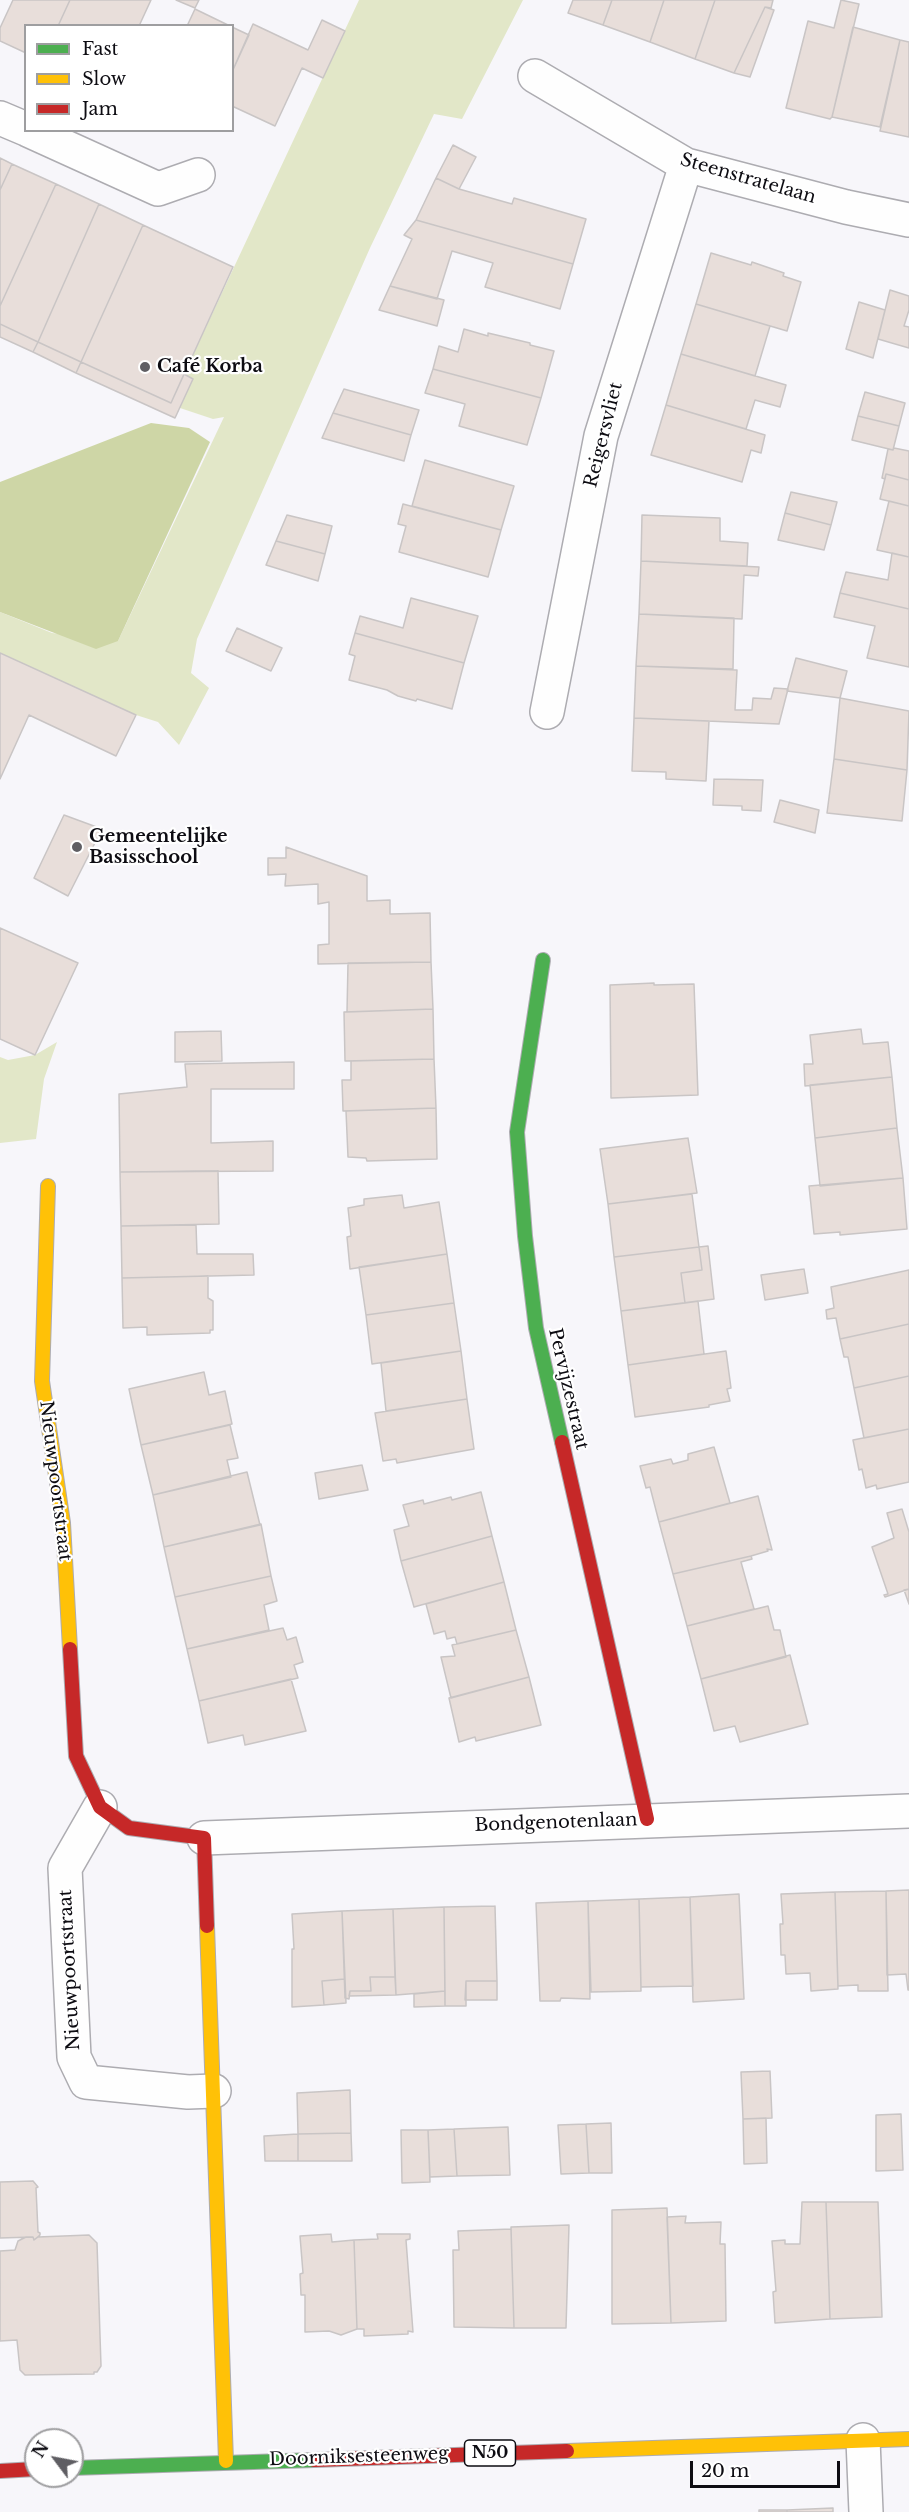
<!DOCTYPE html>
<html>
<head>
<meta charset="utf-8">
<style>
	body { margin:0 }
	#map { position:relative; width:909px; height:2512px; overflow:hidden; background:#f7f6fa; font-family:"Libre Baskerville",serif }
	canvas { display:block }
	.legend { position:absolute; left:24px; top:24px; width:210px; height:108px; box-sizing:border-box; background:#fff; border:2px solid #9e9ea0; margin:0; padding:8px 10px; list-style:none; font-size:18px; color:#0d0c12 }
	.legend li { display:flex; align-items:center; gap:12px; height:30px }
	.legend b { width:30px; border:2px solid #9e9ea0 }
	.north { position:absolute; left:24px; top:2428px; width:60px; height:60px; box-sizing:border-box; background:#fff; border:2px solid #9e9ea0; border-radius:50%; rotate:302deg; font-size:16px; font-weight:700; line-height:24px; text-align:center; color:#0d0c12 }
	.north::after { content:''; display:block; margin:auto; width:21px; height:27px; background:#5f5e63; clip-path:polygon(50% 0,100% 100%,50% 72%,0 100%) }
	.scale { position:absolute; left:690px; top:2461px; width:150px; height:27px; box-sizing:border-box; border:3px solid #0d0c12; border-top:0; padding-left:8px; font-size:18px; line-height:21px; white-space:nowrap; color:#0d0c12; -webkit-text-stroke:4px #fff; paint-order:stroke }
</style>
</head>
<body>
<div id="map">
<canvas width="909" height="2512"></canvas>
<ul class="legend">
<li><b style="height:8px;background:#4caf50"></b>Fast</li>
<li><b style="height:8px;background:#ffc107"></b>Slow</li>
<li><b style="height:8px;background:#c62828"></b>Jam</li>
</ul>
<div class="north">N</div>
<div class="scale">20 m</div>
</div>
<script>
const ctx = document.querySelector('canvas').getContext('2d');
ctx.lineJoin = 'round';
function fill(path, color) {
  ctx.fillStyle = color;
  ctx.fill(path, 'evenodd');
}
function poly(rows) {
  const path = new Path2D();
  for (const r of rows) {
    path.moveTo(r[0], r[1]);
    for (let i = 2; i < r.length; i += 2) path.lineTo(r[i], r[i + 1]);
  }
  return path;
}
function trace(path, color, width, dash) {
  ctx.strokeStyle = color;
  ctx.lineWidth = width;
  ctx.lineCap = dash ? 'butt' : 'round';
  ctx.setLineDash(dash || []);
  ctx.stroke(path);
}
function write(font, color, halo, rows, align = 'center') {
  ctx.font = font + ' "Libre Baskerville",serif';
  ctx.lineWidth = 4.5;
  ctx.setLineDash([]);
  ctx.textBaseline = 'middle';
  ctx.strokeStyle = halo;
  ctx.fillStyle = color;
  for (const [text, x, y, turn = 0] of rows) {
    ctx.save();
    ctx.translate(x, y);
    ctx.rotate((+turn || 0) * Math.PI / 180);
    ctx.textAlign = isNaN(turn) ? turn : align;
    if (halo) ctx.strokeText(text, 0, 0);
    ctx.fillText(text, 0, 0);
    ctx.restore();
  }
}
fill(poly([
	[359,0,523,0,462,119,434,114,370,248,197,639,191,673,209,688,179,745,158,722,136,715,0,653,0,612,52,633,118,641,224,417,213,419,180,408,184,374],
	[57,1042,44,1079,36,1139,0,1143,0,1057,8,1060,35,1055]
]), '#e2e7c8');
fill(poly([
	[151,423,189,428,210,442,118,641,96,649,0,612,0,482]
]), '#ced6a6');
const building = poly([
	[13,0,70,0,58,26,26,26,26,53,0,41,0,28,13,0],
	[70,0,151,0,139,26,58,26,70,0],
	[176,0,199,0,195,8,176,0],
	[573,0,612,0,603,25,568,13,573,0],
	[612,0,664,0,650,42,603,25,612,0],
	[664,0,715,0,695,59,650,42,664,0],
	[715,0,773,0,771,8,765,7,734,73,695,59,715,0],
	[841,0,859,4,832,117,830,119,786,108,808,21,834,28,841,0],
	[765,7,774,10,750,77,734,73,765,7],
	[195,9,230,26,187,26,195,9],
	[322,20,345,31,323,78,302,68,275,126,232,106,232,72,253,24,308,50,322,20],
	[232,27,249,35,232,72,232,27],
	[853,27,900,40,880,127,832,117,853,27],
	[900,40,909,42,909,137,880,131,900,40],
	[453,145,476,157,459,189,436,178,453,145],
	[0,158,12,164,0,190,0,158],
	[12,164,56,184,0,306,0,190,12,164],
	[436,178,459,189,512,204,514,198,586,219,573,264,416,220,436,178],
	[56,184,99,204,38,342,0,324,0,306,56,184],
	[99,204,143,225,81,362,38,342,99,204],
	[416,220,573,264,560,309,485,287,493,263,452,251,437,299,390,286,412,239,404,235,416,220],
	[143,225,233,267,171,403,81,362,143,225],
	[711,253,751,265,752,262,784,273,783,276,801,282,787,331,696,304,711,253],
	[390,286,444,300,437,326,379,310,390,286],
	[890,290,909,296,909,310,904,326,909,327,909,348,878,339,890,290],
	[859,302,885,310,873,358,846,349,859,302],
	[696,304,770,326,755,376,681,354,696,304],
	[0,324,38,342,33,352,0,337,0,324],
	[464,329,488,336,488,333,530,343,530,345,554,351,541,398,433,369,439,346,458,352,464,329],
	[38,342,81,362,76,373,33,352,38,342],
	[681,354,786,385,780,407,755,400,746,429,666,405,681,354],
	[81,362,171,403,184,374,193,379,175,418,76,373,81,362],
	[433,369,541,398,527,445,459,426,465,404,425,393,433,369],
	[344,389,419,410,411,435,333,413,344,389],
	[865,392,905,403,899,426,858,416,865,392],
	[666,405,765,435,761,453,751,450,742,482,651,455,666,405],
	[333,413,411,435,404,461,322,438,333,413],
	[858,416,899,426,893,450,852,440,858,416],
	[894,448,909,451,909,480,886,474,885,479,882,478,888,449,893,450,894,448],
	[425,460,514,486,501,530,412,506,425,460],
	[886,474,909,480,909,506,880,499,886,474],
	[791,492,837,502,831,525,785,513,791,492],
	[889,501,909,506,909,557,877,550,889,501],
	[403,504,501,530,488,577,399,552,406,526,398,524,403,504],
	[785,513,831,525,824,550,778,540,785,513],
	[287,515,332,526,325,554,276,541,287,515],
	[642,515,720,518,720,541,748,543,747,566,641,561,642,515],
	[276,541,325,554,318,581,266,565,276,541],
	[892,553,909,557,909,609,840,593,846,572,888,580,892,553],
	[641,561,759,567,758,576,744,575,742,619,639,614,641,561],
	[840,593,909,609,909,667,867,658,875,626,834,617,840,593],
	[411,598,478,616,464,663,355,633,360,616,403,628,411,598],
	[639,614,734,618,733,669,636,666,639,614],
	[237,628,282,648,271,671,226,651,237,628],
	[355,633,464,663,452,709,417,699,416,701,398,696,387,690,349,680,355,656,349,654,355,633],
	[0,653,136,715,116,756,29,715,0,779,0,653],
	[796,658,847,671,840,698,787,691,796,658],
	[636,666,737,670,735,710,752,710,753,698,771,699,774,688,788,689,779,724,634,718,636,666],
	[840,698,909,711,907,770,834,759,840,698],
	[634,718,709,721,706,781,666,779,666,772,632,771,634,718],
	[834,759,907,770,902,821,827,813,834,759],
	[714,779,763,780,761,811,742,810,742,806,713,805,714,779],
	[780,800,819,810,815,833,774,822,780,800],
	[64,815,102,829,68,896,34,878,64,815],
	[286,847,367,876,367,901,390,900,390,914,430,913,431,962,318,964,318,945,329,944,329,902,318,904,318,884,285,886,286,874,268,875,268,858,286,858,286,847],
	[0,928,78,963,35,1055,0,1039,0,928],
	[431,962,433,1009,347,1012,348,963,431,962],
	[654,983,654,985,694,984,698,1095,611,1098,610,985,654,983],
	[433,1009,434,1059,345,1061,344,1012,433,1009],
	[861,1029,863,1044,888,1042,892,1077,805,1086,804,1064,813,1064,810,1035,861,1029],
	[221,1031,222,1061,175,1062,175,1032,221,1031],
	[434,1059,436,1108,343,1111,342,1080,351,1080,351,1061,434,1059],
	[294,1062,294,1089,211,1089,211,1143,273,1141,273,1171,120,1172,119,1094,187,1087,185,1064,294,1062],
	[892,1077,897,1128,815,1138,810,1085,892,1077],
	[436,1108,437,1159,367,1161,366,1158,348,1157,346,1111,436,1108],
	[897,1128,903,1178,820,1186,815,1138,897,1128],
	[688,1138,697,1193,608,1204,600,1149,688,1138],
	[218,1171,219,1224,121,1226,120,1172,218,1171],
	[903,1178,907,1229,840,1235,840,1232,814,1234,809,1186,903,1178],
	[692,1194,699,1247,614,1257,608,1204,692,1194],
	[402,1195,404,1208,439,1202,447,1254,350,1269,347,1237,351,1236,348,1208,364,1205,364,1199,402,1195],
	[196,1225,197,1254,253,1254,254,1275,122,1278,121,1226,196,1225],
	[708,1246,714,1299,685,1303,681,1273,702,1270,699,1247,708,1246],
	[699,1247,702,1270,681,1273,685,1303,621,1311,614,1257,699,1247],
	[447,1254,454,1303,366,1315,359,1267,447,1254],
	[804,1269,808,1293,765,1300,761,1275,804,1269],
	[909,1270,909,1324,840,1339,836,1318,827,1319,826,1310,834,1308,831,1287,909,1270],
	[208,1276,208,1298,213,1301,213,1330,210,1330,210,1333,147,1335,147,1327,123,1328,122,1278,208,1276],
	[698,1301,704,1354,628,1365,621,1311,698,1301],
	[454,1303,461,1351,372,1364,366,1315,454,1303],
	[909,1324,909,1376,854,1388,848,1357,844,1357,840,1339,909,1324],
	[461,1351,467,1399,386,1411,381,1363,461,1351],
	[726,1351,731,1388,727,1389,730,1401,709,1405,709,1407,635,1417,628,1365,726,1351],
	[204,1372,209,1395,225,1391,232,1424,141,1445,129,1389,204,1372],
	[909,1376,909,1429,864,1438,854,1388,909,1376],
	[467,1399,474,1449,397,1463,396,1459,383,1461,375,1413,467,1399],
	[230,1425,238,1458,227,1460,231,1477,153,1495,141,1445,230,1425],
	[909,1429,909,1482,877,1489,876,1485,866,1488,862,1469,859,1470,853,1440,909,1429],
	[714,1447,730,1503,659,1522,650,1487,646,1488,640,1466,671,1459,673,1464,688,1460,688,1454,714,1447],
	[362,1465,368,1490,319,1499,315,1473,362,1465],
	[247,1472,260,1525,164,1547,153,1495,247,1472],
	[481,1492,492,1536,401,1561,394,1530,409,1526,403,1505,423,1500,424,1504,451,1497,452,1500,481,1492],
	[758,1496,772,1550,767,1549,768,1551,751,1556,673,1574,659,1522,758,1496],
	[902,1509,909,1532,909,1589,885,1597,884,1595,888,1594,872,1547,894,1538,887,1513,902,1509],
	[261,1524,271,1576,175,1597,164,1547,261,1524],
	[492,1536,504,1582,414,1607,401,1561,492,1536],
	[751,1556,752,1559,741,1562,754,1609,687,1626,673,1574,751,1556],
	[271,1576,277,1601,264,1605,269,1630,187,1649,175,1597,271,1576],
	[504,1582,516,1630,457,1644,455,1637,447,1639,445,1631,434,1634,426,1604,504,1582],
	[909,1589,909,1604,904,1590,909,1589],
	[768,1606,774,1630,780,1630,786,1657,701,1679,687,1626,768,1606],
	[283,1628,287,1640,296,1637,303,1662,294,1665,298,1678,199,1701,187,1649,283,1628],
	[516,1630,529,1677,451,1698,441,1657,455,1656,452,1645,516,1630],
	[790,1655,808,1724,740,1742,735,1726,714,1731,701,1679,790,1655],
	[529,1677,541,1725,476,1741,475,1737,459,1742,449,1698,529,1677],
	[291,1679,306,1731,245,1745,243,1735,208,1743,199,1701,291,1679],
	[909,1890,909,1990,908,1990,906,1974,887,1975,886,1891,909,1890],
	[886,1891,888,1991,858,1991,858,1985,838,1986,835,1892,886,1891],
	[835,1892,838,1989,811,1991,810,1973,786,1974,785,1955,781,1955,780,1924,783,1924,781,1894,835,1892],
	[739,1894,744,1999,693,2002,690,1897,739,1894],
	[690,1897,693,1986,641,1987,639,1899,690,1897],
	[639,1899,641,1991,591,1992,588,1901,639,1899],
	[588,1901,590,1999,561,1998,560,2001,540,2001,536,1903,588,1901],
	[495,1906,497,1981,466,1981,466,2006,445,2006,444,1907,495,1906],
	[444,1907,445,1991,396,1995,393,1909,444,1907],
	[393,1909,395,1977,370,1977,371,1991,350,1991,349,1999,345,1998,342,1911,393,1909],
	[342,1911,345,1979,322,1981,324,2005,292,2007,292,1949,294,1949,292,1914,342,1911],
	[370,1977,395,1977,396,1995,349,1996,350,1991,371,1991,370,1977],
	[345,1979,346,2003,324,2005,322,1981,345,1979],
	[466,1981,497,1981,497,2000,465,2000,466,1981],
	[445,1991,445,2006,414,2007,414,1994,445,1991],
	[770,2071,772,2118,743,2119,741,2072,770,2071],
	[350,2090,351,2133,298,2134,297,2093,350,2090],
	[901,2114,903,2170,876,2171,876,2115,901,2114],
	[766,2118,767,2163,744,2164,743,2119,766,2118],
	[611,2123,612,2173,589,2173,586,2124,611,2123],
	[586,2124,589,2173,561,2174,558,2125,586,2124],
	[508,2127,510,2175,457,2176,454,2129,508,2127],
	[454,2129,457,2176,430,2177,428,2130,454,2129],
	[401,2130,428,2130,430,2182,402,2183,401,2130],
	[351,2133,352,2161,298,2161,298,2134,351,2133],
	[298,2134,298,2161,265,2161,264,2136,298,2134],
	[33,2181,38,2187,36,2188,38,2232,40,2233,40,2235,34,2240,33,2237,0,2238,0,2182,33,2181],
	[802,2202,826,2202,830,2319,775,2323,773,2292,776,2291,772,2241,785,2240,785,2244,800,2244,802,2202],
	[826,2202,878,2202,882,2317,830,2319,826,2202],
	[667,2208,671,2323,612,2324,612,2210,667,2208],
	[686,2216,685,2223,721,2222,720,2244,725,2244,726,2321,671,2323,667,2217,686,2216],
	[569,2225,566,2328,514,2328,511,2227,569,2225],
	[511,2229,514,2328,454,2327,453,2250,459,2250,458,2231,511,2229],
	[331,2234,332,2242,354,2240,357,2329,341,2335,329,2331,305,2332,305,2295,301,2295,300,2274,303,2273,300,2236,331,2234],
	[377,2234,410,2234,410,2239,406,2240,413,2332,408,2331,408,2334,364,2336,364,2329,357,2329,354,2240,378,2239,377,2234],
	[89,2235,97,2243,101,2366,97,2372,94,2372,94,2374,25,2375,20,2370,17,2340,0,2341,0,2251,15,2250,18,2241,26,2237,33,2237,34,2240,38,2237,89,2235],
	[833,2508,833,2512,787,2512,787,2510,833,2508],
	[759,2510,787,2510,787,2512,759,2512,759,2510]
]);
fill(building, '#e8deda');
trace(building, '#c9c5c5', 1.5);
const street = poly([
	[535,76,686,165,846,207,909,220],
	[0,118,26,129],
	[28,130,158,189,198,175],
	[547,712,601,436,686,165],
	[100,1807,65,1868,74,2057,86,2082,188,2092,214,2091],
	[204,1838,909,1811],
	[863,2440,866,2512]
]);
const fast = poly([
	[543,960,517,1132,525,1236,536,1328,562,1442],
	[72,2468,314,2460]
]);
const slow = poly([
	[48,1186,42,1381,63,1523,70,1649],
	[207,1926,226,2461],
	[567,2451,909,2439]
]);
const jam = poly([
	[562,1442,647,1819],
	[70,1649,76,1756,100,1807,129,1828,204,1838,207,1926],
	[314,2460,567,2451],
	[0,2471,36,2469]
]);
trace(street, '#adacb1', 36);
trace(fast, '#adacb1', 16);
trace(slow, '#adacb1', 16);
trace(jam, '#adacb1', 16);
trace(street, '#fefefe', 33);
trace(fast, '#4caf50', 14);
trace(slow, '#ffc107', 14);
trace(jam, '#c62828', 14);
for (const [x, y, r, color] of [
	[145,367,6,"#5f5e63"],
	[77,847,6,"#5f5e63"]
]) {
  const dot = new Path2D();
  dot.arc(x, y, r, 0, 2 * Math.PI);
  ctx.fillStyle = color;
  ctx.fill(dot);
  trace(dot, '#fff', 2);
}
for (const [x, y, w] of [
	[490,2453,51]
]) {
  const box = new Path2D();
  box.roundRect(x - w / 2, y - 13, w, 26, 4.5);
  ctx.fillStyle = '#fff';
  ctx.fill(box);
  trace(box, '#0d0c12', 1.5);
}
write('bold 16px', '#0d0c12', null, [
	["N50",490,2453]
]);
write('18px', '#0d0c12', '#fff', [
	["Steenstratelaan",748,179,16],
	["Reigersvliet",604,435,-76],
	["Pervijzestraat",568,1389,77],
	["Nieuwpoortstraat",55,1481,83],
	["Bondgenotenlaan",556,1823,-2],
	["Nieuwpoortstraat",70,1970,-93],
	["Doorniksesteenweg",359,2457,-2]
]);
write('bold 18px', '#0d0c12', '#fff', [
	["Café Korba",157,367],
	["Gemeentelijke",89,837],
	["Basisschool",89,858]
], 'left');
</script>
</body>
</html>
